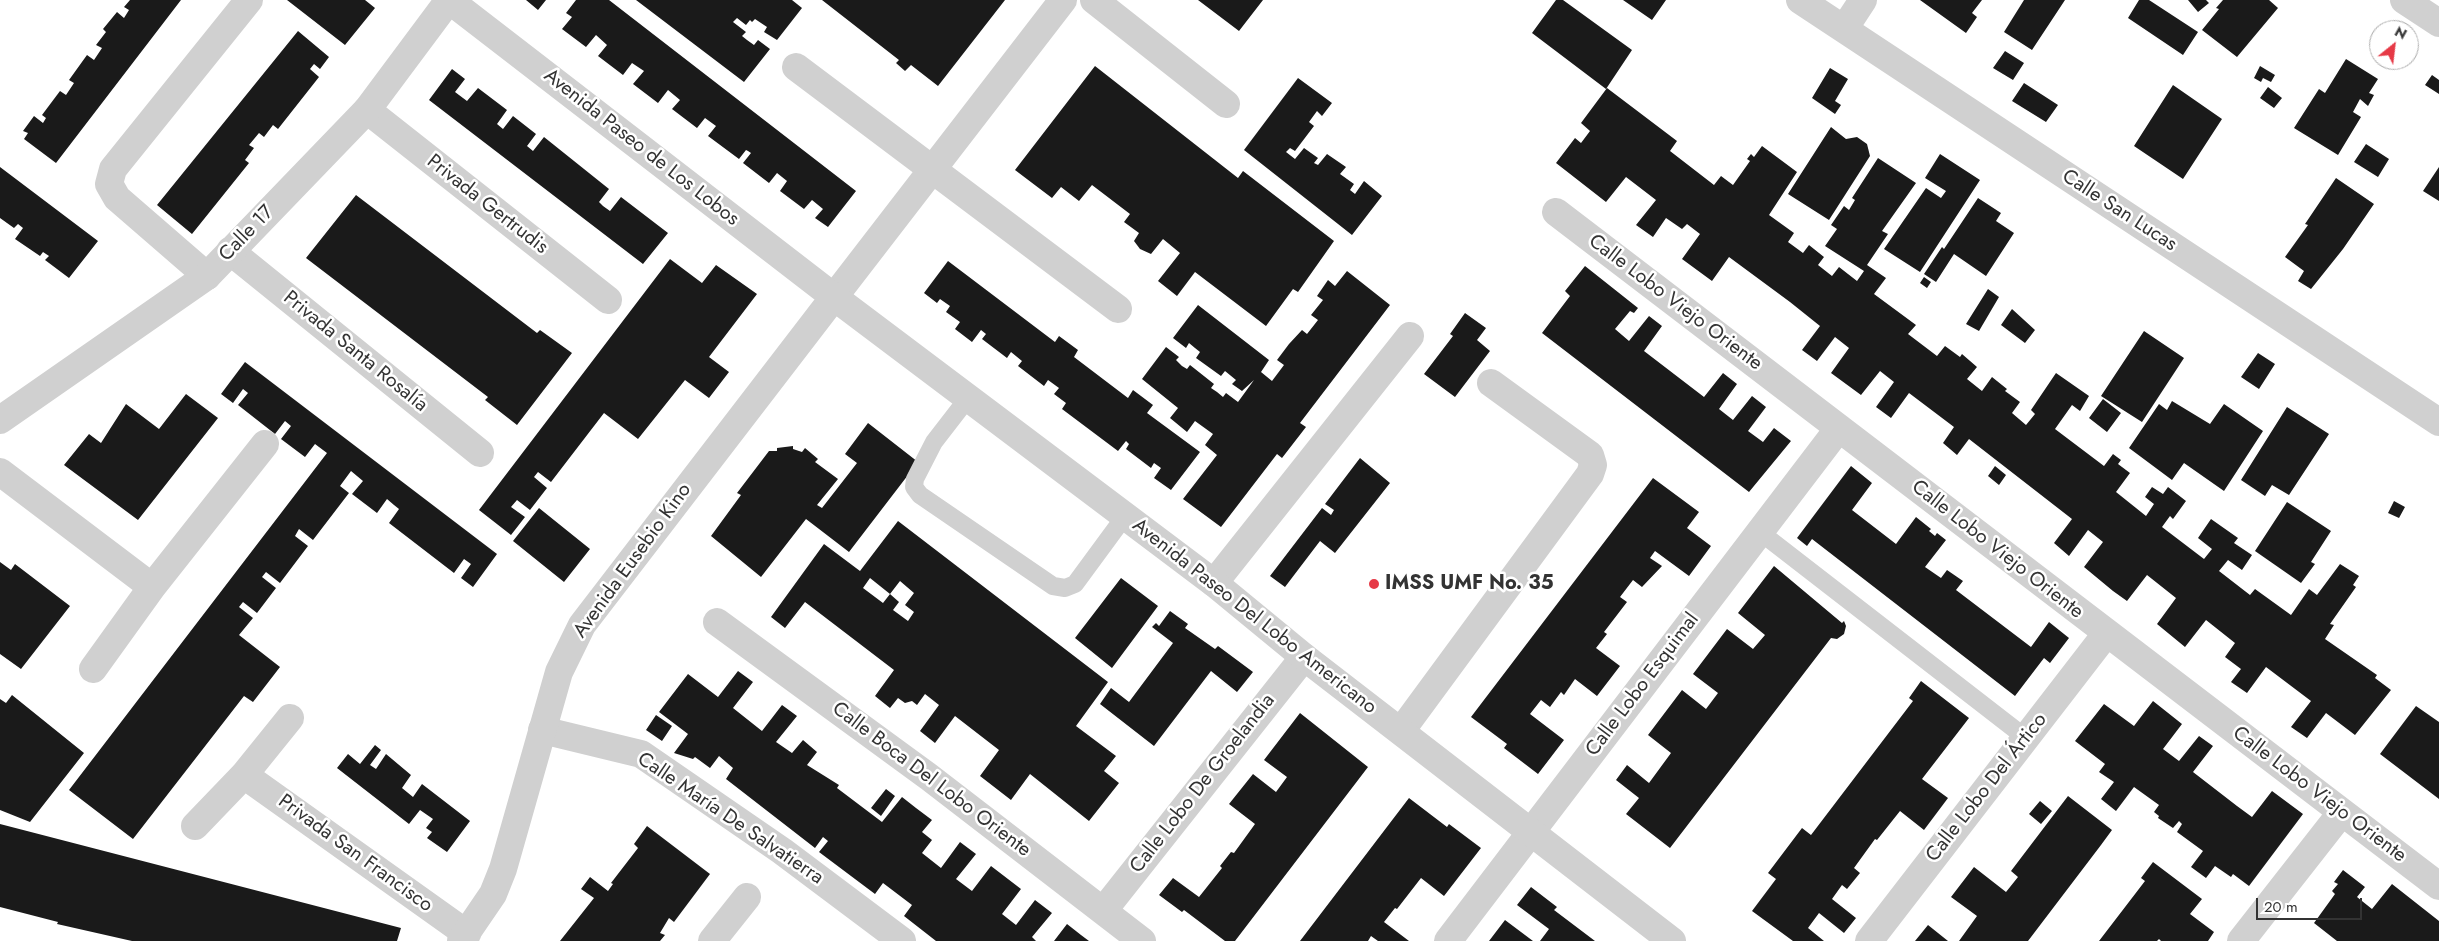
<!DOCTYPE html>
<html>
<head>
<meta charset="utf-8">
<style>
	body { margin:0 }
	#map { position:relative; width:2439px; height:941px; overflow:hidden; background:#fff; font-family:Jost,sans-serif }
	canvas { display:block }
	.north { position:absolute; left:2369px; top:20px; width:50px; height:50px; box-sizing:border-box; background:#fff; border:1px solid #adadad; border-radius:50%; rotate:29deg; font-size:14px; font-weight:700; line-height:20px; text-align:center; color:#333 }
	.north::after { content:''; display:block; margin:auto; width:18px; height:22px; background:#e63946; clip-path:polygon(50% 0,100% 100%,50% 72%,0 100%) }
	.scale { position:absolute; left:2256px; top:898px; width:106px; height:22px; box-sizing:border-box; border:2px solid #333; border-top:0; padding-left:6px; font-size:15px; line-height:18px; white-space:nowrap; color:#333; -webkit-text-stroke:4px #fff; paint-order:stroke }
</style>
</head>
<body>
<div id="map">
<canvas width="2439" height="941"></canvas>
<div class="north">N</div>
<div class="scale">20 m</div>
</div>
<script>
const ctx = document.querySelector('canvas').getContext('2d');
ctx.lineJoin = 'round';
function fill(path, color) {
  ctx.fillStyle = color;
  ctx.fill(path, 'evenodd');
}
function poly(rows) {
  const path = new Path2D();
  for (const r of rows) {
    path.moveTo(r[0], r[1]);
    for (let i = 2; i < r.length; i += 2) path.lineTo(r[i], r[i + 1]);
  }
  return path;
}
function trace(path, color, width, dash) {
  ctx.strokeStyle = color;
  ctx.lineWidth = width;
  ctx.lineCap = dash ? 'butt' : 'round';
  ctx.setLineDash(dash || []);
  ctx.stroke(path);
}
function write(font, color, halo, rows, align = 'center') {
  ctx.font = font + ' Jost,sans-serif';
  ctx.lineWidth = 5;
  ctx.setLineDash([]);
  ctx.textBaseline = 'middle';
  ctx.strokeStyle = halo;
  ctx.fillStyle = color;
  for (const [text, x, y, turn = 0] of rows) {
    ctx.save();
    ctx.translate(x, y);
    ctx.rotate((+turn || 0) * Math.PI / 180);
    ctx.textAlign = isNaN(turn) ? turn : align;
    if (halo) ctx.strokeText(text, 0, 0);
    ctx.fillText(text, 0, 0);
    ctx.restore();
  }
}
fill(poly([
	[130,0,181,0,56,163,24,139,28,133,23,131,34,116,43,123,46,118,42,115,60,91,66,95,74,83,69,80,87,55,94,60,102,48,96,45,106,32,103,29,117,12,124,18,129,10,124,7],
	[287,0,365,0,375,8,345,45],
	[526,0,546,0,538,10],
	[576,0,609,0,856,191,828,227,815,218,823,209,812,200,804,209,780,191,787,181,777,173,769,183,743,163,751,153,748,151,746,150,739,159,708,136,716,126,705,118,697,128,672,109,680,100,668,90,658,103,633,84,644,71,632,63,623,75,598,56,607,45,596,35,586,47,562,29,572,17,566,13],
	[636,0,792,0,802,8,777,40,764,32,767,27,755,19,752,22,750,20,746,25,737,18,733,22,746,32,742,36,747,40,754,45,758,40,770,49,744,82],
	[822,0,1005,0,938,86,911,65,905,71,896,63,899,60],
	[1198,0,1263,0,1239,31],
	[1556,0,1563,0,1632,50,1606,89,1532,33],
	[1623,0,1666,0,1652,20],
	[1920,0,1982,0,1972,13,1977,17,1966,33],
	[2024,0,2065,0,2032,50,2004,32],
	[2139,0,2149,0,2198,32,2183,55,2128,18],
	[2188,0,2206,0,2209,3,2198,12],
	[2223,0,2269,0,2278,8,2237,57,2202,30,2219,9,2216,8],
	[298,31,329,57,320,69,314,64,310,69,319,77,278,129,273,125,264,137,259,133,249,145,254,148,245,160,249,163,192,234,157,205],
	[2005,51,2024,63,2013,80,1993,68],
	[2346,59,2378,79,2369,93,2374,95,2368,106,2360,99,2353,112,2361,117,2338,155,2294,128,2319,89,2325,93],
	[1095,66,1238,178,1243,171,1334,241,1298,292,1293,289,1266,326,1195,272,1177,296,1158,281,1180,253,1163,239,1151,254,1140,249,1134,241,1139,233,1124,222,1130,214,1092,185,1079,201,1061,187,1052,198,1015,170],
	[2260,66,2275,75,2271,82,2263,78,2261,82,2254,78],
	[1830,68,1848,79,1835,101,1841,105,1835,114,1812,98],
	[452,69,465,79,455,92,467,101,478,88,507,110,497,124,503,129,513,116,536,134,527,146,533,151,544,137,609,189,599,202,603,206,610,211,621,197,668,233,643,264,429,100],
	[2432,75,2439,80,2439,94,2425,85],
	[1298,78,1332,103,1322,116,1317,111,1309,122,1314,126,1295,151,1290,148,1286,152,1295,159,1304,148,1318,158,1314,163,1318,165,1327,154,1346,167,1340,174,1354,184,1350,190,1355,194,1364,181,1382,196,1352,235,1244,150],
	[2024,83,2058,105,2046,122,2012,101],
	[2173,85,2222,119,2183,179,2134,146],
	[2268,87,2282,98,2274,108,2260,98],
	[1607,88,1677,141,1670,151,1714,185,1721,176,1733,185,1750,161,1747,159,1751,154,1754,157,1762,146,1797,172,1769,215,1794,233,1788,242,1803,253,1809,245,1824,257,1818,265,1832,276,1839,267,1857,281,1864,271,1825,246,1837,229,1831,225,1844,206,1849,210,1855,200,1852,198,1878,158,1916,183,1882,231,1888,234,1867,265,1886,278,1874,294,1916,325,1908,334,1937,356,1945,346,1960,357,1962,354,1977,367,1967,379,1982,391,1992,377,2007,389,2005,391,2020,402,2012,413,2026,425,2035,414,2031,410,2056,373,2089,396,2080,411,2072,405,2055,429,2104,466,2113,454,2121,460,2118,464,2130,473,2116,492,2146,516,2154,504,2145,497,2152,487,2163,494,2168,487,2186,501,2173,519,2170,516,2162,527,2204,559,2212,549,2198,538,2211,519,2238,538,2234,543,2252,555,2242,570,2228,560,2219,571,2250,595,2255,589,2291,615,2309,589,2317,595,2340,564,2359,576,2353,585,2356,587,2330,624,2334,625,2325,639,2377,675,2375,678,2391,690,2355,735,2326,713,2307,738,2291,727,2311,701,2266,667,2247,693,2231,682,2241,669,2225,657,2235,643,2206,620,2185,647,2157,624,2176,598,2147,575,2127,601,2113,591,2084,567,2103,542,2088,530,2069,556,2054,543,2072,519,1969,439,1957,455,1943,443,1954,427,1909,393,1891,418,1876,407,1894,382,1880,371,1861,395,1831,373,1849,348,1835,337,1817,361,1802,350,1820,326,1790,302,1729,257,1712,281,1682,259,1700,234,1687,224,1682,229,1666,218,1653,237,1636,225,1656,200,1626,177,1606,202,1556,163,1575,138,1581,143,1590,131,1581,123],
	[1831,127,1846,139,1857,137,1867,144,1870,156,1829,220,1788,194],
	[2366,144,2389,159,2378,177,2354,162],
	[1940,154,1980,180,1920,272,1884,249,1926,188,1941,198,1946,191,1925,178],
	[0,167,98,241,69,278,45,260,49,256,43,252,40,256,15,239,23,228,18,224,14,228,0,218],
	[2439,167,2439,201,2423,191],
	[2336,178,2374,204,2343,249,2311,289,2298,281,2304,271,2285,257,2308,225,2305,224],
	[356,195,537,333,540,330,572,353,517,425,485,400,488,397,306,258],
	[1978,198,2001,213,1996,221,2014,233,1986,276,1954,254,1936,282,1924,274,1942,247,1944,249],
	[670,259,702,283,716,265,757,294,709,357,729,372,709,398,685,380,638,439,604,413,551,482,538,472,534,477,547,488,530,510,517,500,511,507,525,517,511,535,479,510],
	[948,261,1055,342,1059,336,1078,350,1074,357,1128,398,1133,390,1153,405,1147,413,1200,452,1171,490,1154,478,1161,468,1154,463,1151,468,1126,449,1129,444,1126,441,1118,451,1062,409,1066,403,1054,394,1059,388,1048,380,1044,386,1018,366,1022,361,1011,352,1007,358,982,339,986,334,981,330,972,342,955,329,960,322,946,312,950,306,940,299,937,303,924,293],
	[1585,266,1638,308,1634,313,1630,311,1615,329,1629,341,1649,316,1662,326,1644,351,1704,397,1723,373,1737,384,1719,409,1733,420,1752,396,1766,407,1748,431,1763,442,1774,428,1791,441,1749,492,1542,333,1570,296,1565,291],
	[1347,271,1390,305,1300,423,1306,427,1282,458,1277,454,1221,527,1183,499,1217,455,1205,445,1213,434,1195,421,1187,432,1170,418,1178,408,1142,379,1166,347,1179,357,1176,360,1182,366,1187,369,1190,365,1214,384,1211,388,1217,392,1223,397,1226,393,1238,402,1254,380,1242,391,1232,384,1236,380,1225,371,1221,376,1196,358,1200,352,1195,348,1189,343,1186,348,1173,338,1198,305,1269,360,1261,372,1272,381,1284,365,1277,360,1289,344,1302,330,1307,334,1318,320,1311,315,1323,300,1317,296,1328,280,1335,286],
	[1924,277,1931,282,1927,288,1920,283],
	[1988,289,1999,297,1979,331,1966,324],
	[2012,309,2035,330,2025,343,2001,325],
	[1465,313,1486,328,1477,340,1490,351,1455,397,1424,374,1453,336,1450,334],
	[2144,331,2184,358,2142,422,2101,396],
	[2258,353,2275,364,2259,389,2241,377],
	[245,362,497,554,473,587,461,578,471,564,464,559,454,573,389,523,399,509,394,505,387,499,377,513,352,494,363,481,351,471,340,486,349,493,313,540,299,529,295,536,308,546,280,583,266,572,262,577,276,588,257,613,243,602,239,607,253,618,239,635,280,667,253,702,244,696,133,839,69,790,327,453,315,444,305,457,281,439,291,426,285,421,275,434,238,405,248,393,243,389,233,403,221,394],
	[186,394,218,418,138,520,64,465,89,434,101,443,126,404,159,429],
	[2103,399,2121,413,2107,432,2089,418],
	[2172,401,2210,424,2224,404,2263,431,2224,491,2184,463,2172,480,2129,448,2159,404,2167,410],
	[2287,407,2329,434,2289,495,2272,485,2265,496,2241,480],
	[868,423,918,462,849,552,806,519,761,577,711,536,741,495,737,493,769,451,777,451,777,448,793,446,793,449,802,452,805,448,818,459,815,462,838,479,817,505,822,508,857,463,845,454],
	[1360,458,1390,483,1335,553,1320,541,1285,587,1270,576,1322,508,1331,515,1334,510,1325,504],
	[1851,466,1872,483,1852,510,1896,544,1916,517,1931,529,1929,531,1935,536,1937,533,1946,540,1925,567,1941,578,1947,570,1963,581,1956,590,2031,647,2049,622,2069,638,2050,663,2044,658,2015,696,1812,539,1807,546,1797,538],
	[1995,466,2006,475,1999,485,1988,476],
	[1653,478,1699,512,1687,528,1711,546,1689,576,1655,551,1650,558,1662,566,1642,587,1633,580,1620,597,1627,602,1604,632,1607,634,1596,648,1620,666,1597,696,1575,679,1564,695,1561,692,1550,707,1541,700,1530,714,1564,740,1538,774,1504,748,1507,744,1471,717],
	[2394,501,2405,507,2399,518,2388,513],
	[2287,502,2331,531,2311,562,2315,564,2301,583,2255,551],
	[539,508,590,549,564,582,513,541],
	[898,521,1108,682,1076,726,1116,756,1104,771,1119,783,1089,821,1030,774,1011,800,980,776,999,750,955,716,935,743,920,731,939,705,925,694,917,705,912,701,905,703,898,698,890,708,875,696,894,670,805,602,785,628,771,617,824,544,860,571],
	[870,578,890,594,900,581,914,593,905,605,914,612,908,621,893,610,899,602,890,594,883,603,863,588],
	[0,562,11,570,15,564,70,606,21,669,0,654],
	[1774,566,1842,623,1844,621,1846,626,1844,634,1837,639,1831,638,1670,848,1626,814,1639,798,1616,780,1627,765,1649,783,1671,753,1648,735,1682,690,1706,709,1718,693,1693,674,1727,629,1753,649,1765,635,1738,613],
	[1121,578,1158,606,1112,668,1075,638],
	[1170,611,1188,624,1185,628,1215,649,1218,646,1253,672,1237,692,1211,671,1154,746,1100,704,1111,688,1129,702,1173,643,1152,627,1156,623,1159,626],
	[738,671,753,682,733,708,762,731,782,705,797,716,776,742,792,753,803,740,817,752,807,765,839,785,837,788,882,822,902,797,916,808,932,820,922,832,932,840,922,853,941,868,960,842,976,854,956,879,972,891,991,866,1021,889,1002,914,1016,925,1035,900,1052,913,1032,937,1036,941,936,941,904,916,912,905,883,883,875,894,819,852,828,841,823,837,815,848,726,779,733,768,719,756,710,768,695,757,693,759,674,753,688,734,659,712,688,674,718,697],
	[1921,681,1969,718,1922,779,1948,798,1924,830,1900,811,1877,840,1875,839,1854,868,1860,873,1847,889,1842,885,1832,899,1856,918,1844,933,1819,913,1808,928,1824,941,1793,941,1752,911,1776,879,1768,873,1802,828,1811,835,1913,701,1909,698],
	[12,695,84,753,30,822,0,810,0,699,6,703],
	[2153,701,2182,724,2163,749,2179,761,2199,736,2213,746,2193,772,2237,806,2252,817,2272,791,2303,814,2249,886,2233,874,2231,877,2215,866,2206,878,2191,867,2203,851,2177,832,2182,824,2179,821,2173,828,2158,818,2159,816,2154,812,2159,805,2134,787,2116,811,2101,799,2114,782,2099,772,2105,764,2075,741,2104,704,2134,726],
	[2416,706,2439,722,2439,799,2380,754],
	[1300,713,1368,767,1235,941,1225,941,1184,910,1182,912,1159,895,1173,878,1199,897,1222,868,1220,866,1231,852,1234,853,1255,824,1229,804,1253,774,1276,792,1287,777,1264,760],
	[656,715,672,726,662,741,646,730],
	[375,745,381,750,370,765,376,769,386,754,411,775,402,788,413,797,422,784,470,821,447,852,427,838,432,832,426,828,433,819,420,810,409,824,337,768,348,754,360,764],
	[886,789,895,796,881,816,871,808],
	[2068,796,2112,830,2101,845,2028,941,1959,941,1977,916,1951,897,1974,867,2006,892,2018,877,2011,871],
	[1409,798,1447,827,1449,824,1481,848,1444,896,1421,878,1397,909,1395,908,1384,922,1409,941,1378,941,1371,936,1368,941,1300,941],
	[2040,801,2052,811,2041,824,2029,814],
	[0,824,401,928,397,941,132,941,57,924,58,922,0,907],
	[647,826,710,874,674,922,669,918,660,933,665,935,660,941,560,941,594,898,581,889,590,877,608,891,613,884,611,883,638,848,634,844],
	[2153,862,2202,899,2190,914,2214,932,2208,941,2161,941,2159,939,2157,941,2099,941,2145,881,2141,878],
	[2343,870,2365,887,2357,897,2372,909,2392,884,2439,921,2439,941,2337,941,2314,923,2335,894,2332,891,2338,884,2334,882],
	[1531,887,1557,907,1554,910,1595,941,1540,941,1549,929,1517,905],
	[1505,920,1533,941,1489,941],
	[1067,924,1081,935,1089,941,1054,941],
	[1928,925,1948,941,1915,941]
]), '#1a1a1a');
trace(poly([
	[968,398,934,442,915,479,914,487,920,495,1053,586,1065,588,1075,584,1125,516],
	[1760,532,2026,738]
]), '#d0d0d0', 18);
trace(poly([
	[1094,0,1226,104],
	[1800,0,2439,422],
	[2404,0,2439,23],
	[1844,29,1863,0],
	[796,67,1118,309],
	[367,110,608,300],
	[1556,212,2439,886],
	[230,251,480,453],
	[207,276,117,198,109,184,113,169,249,0],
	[834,297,1063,0],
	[0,472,152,587],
	[1214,583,1410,336],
	[717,622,929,777,1142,941],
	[93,669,152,587,265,444],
	[542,730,641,754,782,851,902,941],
	[1401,731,1590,474,1593,465,1590,455,1491,383],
	[244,775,467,934],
	[195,826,244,775,290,718],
	[1103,911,1304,657],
	[712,941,747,897],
	[1448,941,1839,428],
	[1869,941,2106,634],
	[2241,941,2342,812]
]), '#d0d0d0', 28);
trace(poly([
	[0,420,207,276,367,110,449,0,834,297,1214,583,1304,657,1672,941],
	[461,941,493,894,503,869,559,672,582,625,834,297]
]), '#d0d0d0', 28);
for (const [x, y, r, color] of [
	[1374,584,6,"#e63946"]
]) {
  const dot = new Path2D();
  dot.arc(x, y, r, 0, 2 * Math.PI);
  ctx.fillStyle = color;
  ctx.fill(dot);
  trace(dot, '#fff', 2);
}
write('20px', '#333', '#fff', [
	["Avenida Paseo de Los Lobos",641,148,38],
	["Privada Gertrudis",487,205,38],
	["Calle San Lucas",2119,211,33],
	["Calle 17",247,234,-46],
	["Calle Lobo Viejo Oriente",1675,303,37],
	["Privada Santa Rosalía",355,352,39],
	["Calle Lobo Viejo Oriente",1997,550,38],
	["Avenida Eusebio Kino",633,561,-54],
	["Avenida Paseo Del Lobo Americano",1254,617,38],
	["Calle Lobo Esquimal",1643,685,-53],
	["Calle Boca Del Lobo Oriente",931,780,37],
	["Calle Lobo De Groelandia",1203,784,-52],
	["Calle Lobo Del Ártico",1987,788,-52],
	["Calle Lobo Viejo Oriente",2319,795,37],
	["Calle María De Salvatierra",730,819,34],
	["Privada San Francisco",355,854,36]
]);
write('bold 20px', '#333', '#fff', [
	["IMSS UMF No. 35",1385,584]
], 'left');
</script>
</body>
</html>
